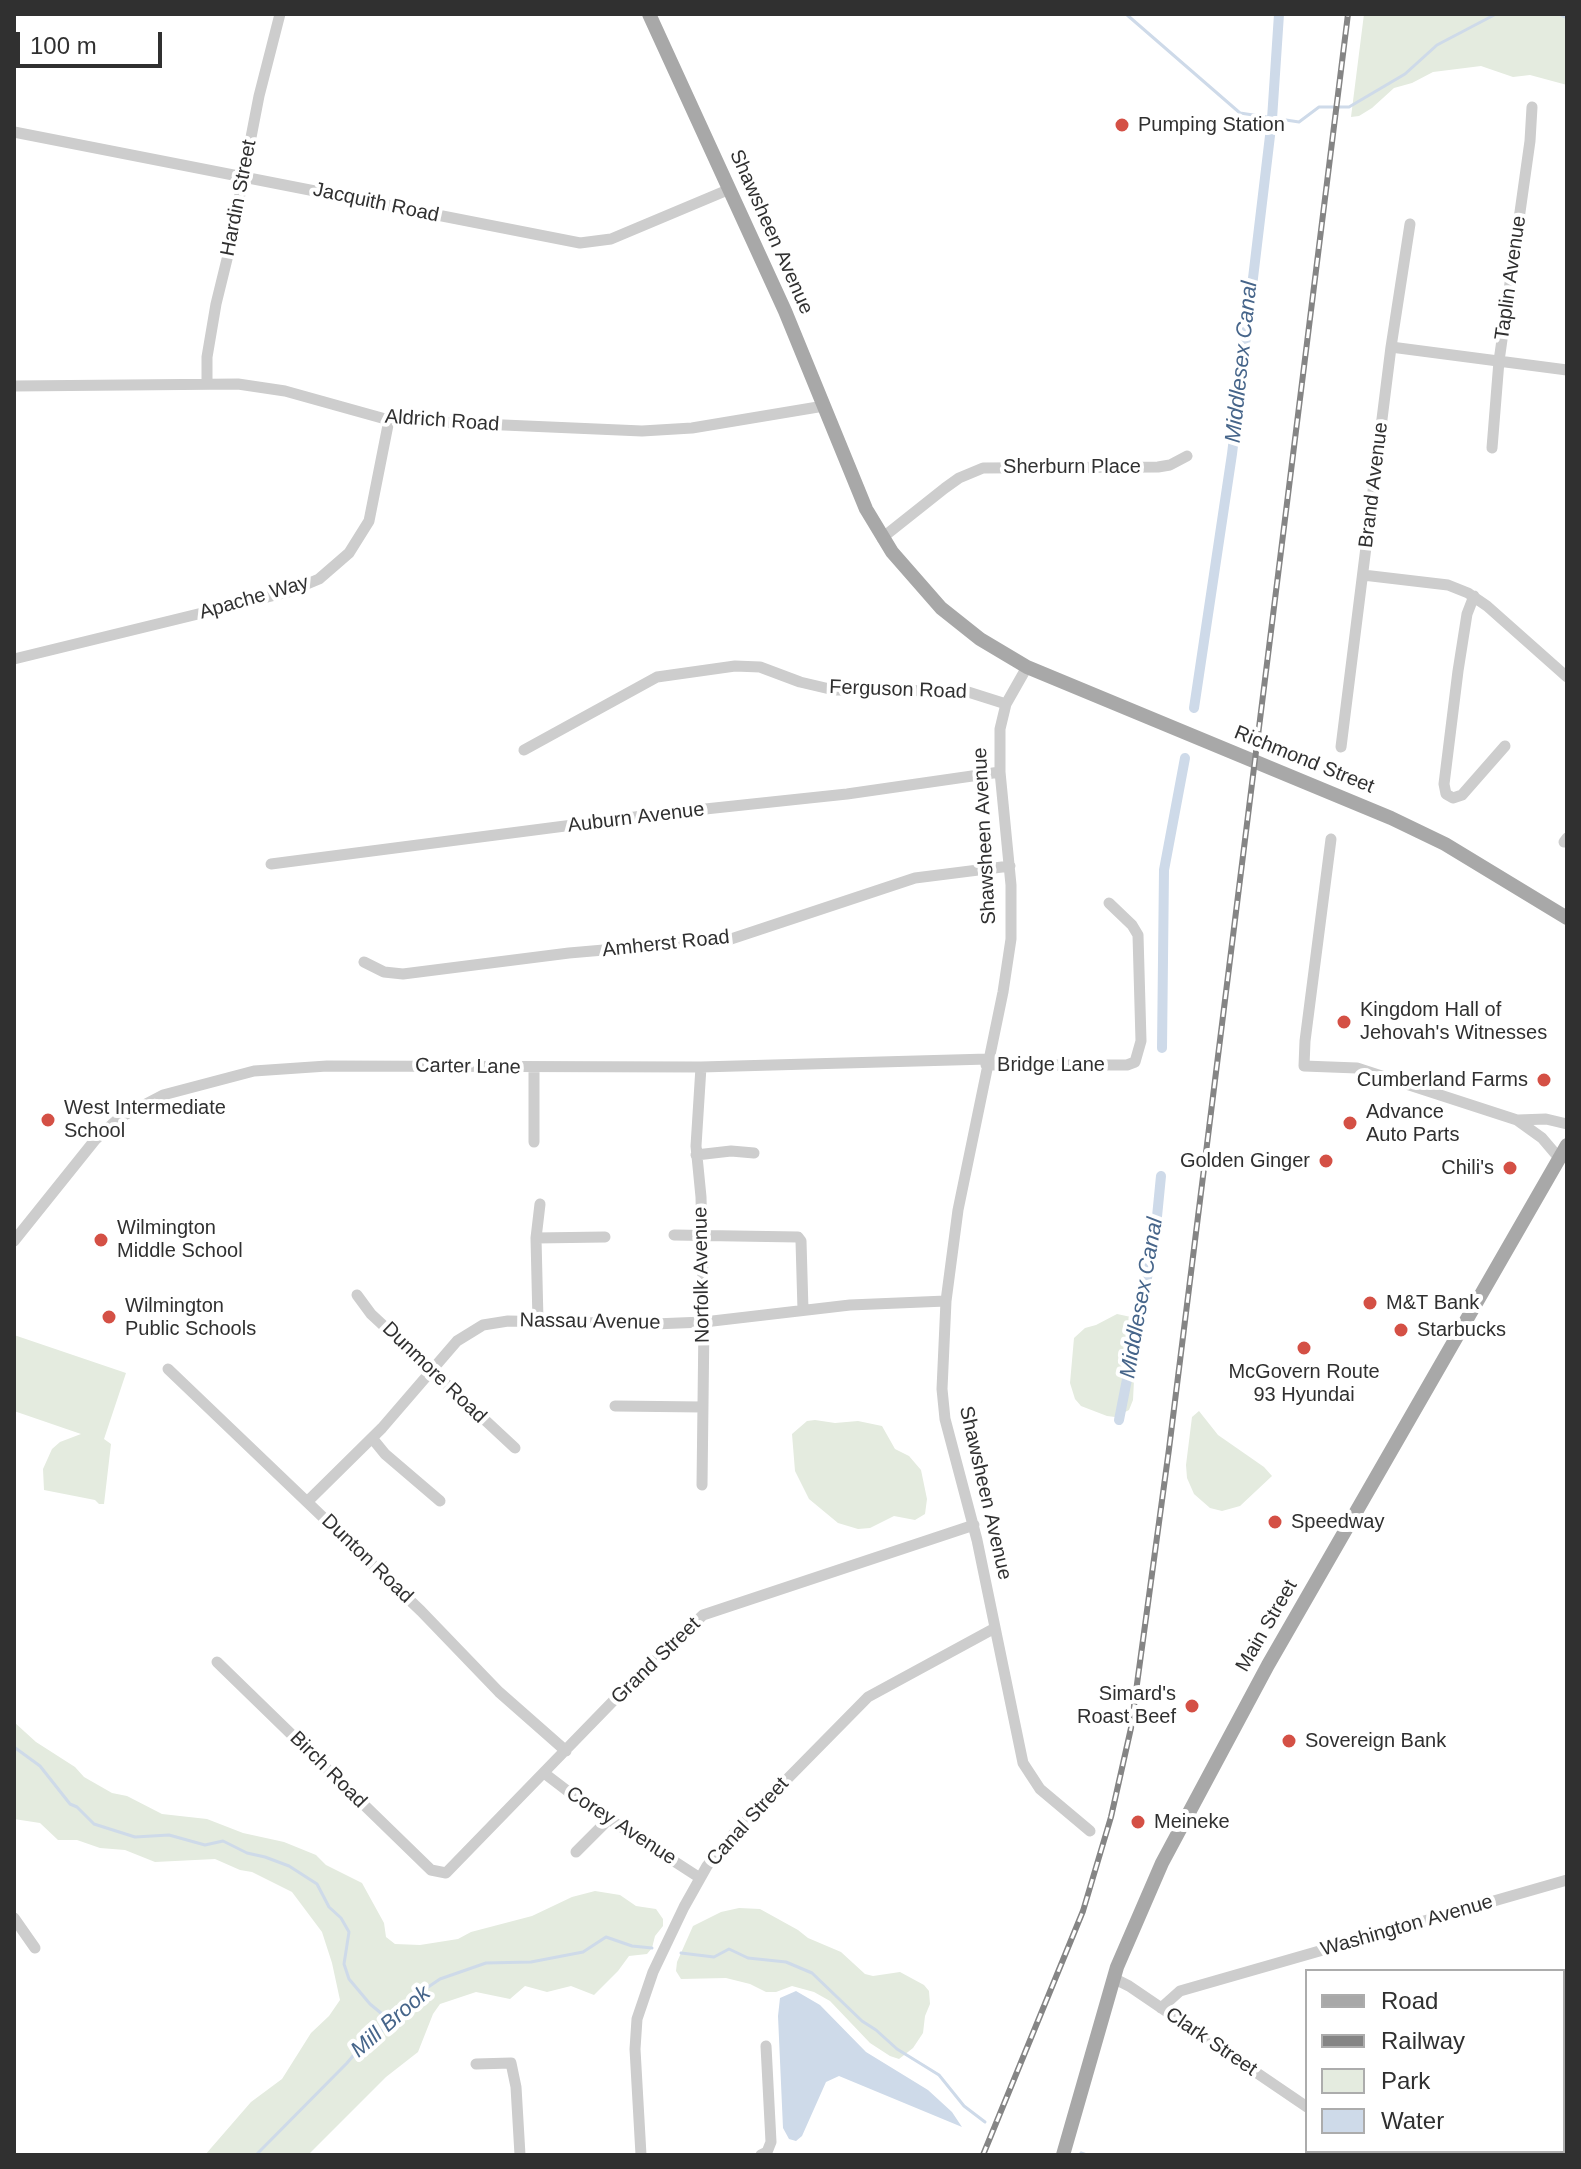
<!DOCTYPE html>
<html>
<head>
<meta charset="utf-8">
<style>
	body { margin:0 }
	#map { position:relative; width:1581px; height:2169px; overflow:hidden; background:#fff; font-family:Arial,sans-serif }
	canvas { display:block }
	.frame { position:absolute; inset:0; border:16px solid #303030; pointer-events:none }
	.legend { position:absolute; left:1305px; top:1969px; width:260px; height:184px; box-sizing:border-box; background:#fff; border:2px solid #acacac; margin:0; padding:10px 14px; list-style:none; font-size:24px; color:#303030 }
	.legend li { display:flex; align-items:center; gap:16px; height:40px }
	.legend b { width:40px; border:2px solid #acacac }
	.scale { position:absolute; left:16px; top:32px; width:146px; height:36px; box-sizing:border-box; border:4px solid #303030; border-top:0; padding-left:10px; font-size:24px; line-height:28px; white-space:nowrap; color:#303030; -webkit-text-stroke:6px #fff; paint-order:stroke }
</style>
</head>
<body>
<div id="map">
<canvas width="1581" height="2169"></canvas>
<div class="frame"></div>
<ul class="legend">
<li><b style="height:10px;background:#a8a8a8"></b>Road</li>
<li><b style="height:10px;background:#858585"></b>Railway</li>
<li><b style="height:22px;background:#e4ebdf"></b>Park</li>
<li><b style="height:22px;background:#cedae9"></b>Water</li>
</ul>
<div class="scale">100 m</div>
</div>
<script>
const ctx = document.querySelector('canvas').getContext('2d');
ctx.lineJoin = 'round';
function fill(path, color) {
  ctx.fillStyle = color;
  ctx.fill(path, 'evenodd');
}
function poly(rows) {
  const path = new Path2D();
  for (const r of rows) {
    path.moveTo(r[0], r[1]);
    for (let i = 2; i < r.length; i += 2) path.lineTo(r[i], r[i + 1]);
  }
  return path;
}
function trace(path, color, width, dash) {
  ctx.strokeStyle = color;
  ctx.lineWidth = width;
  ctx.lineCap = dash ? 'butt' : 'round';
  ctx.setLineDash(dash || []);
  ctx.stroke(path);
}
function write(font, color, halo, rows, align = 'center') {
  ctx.font = font + ' Arial,sans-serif';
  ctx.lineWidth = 8;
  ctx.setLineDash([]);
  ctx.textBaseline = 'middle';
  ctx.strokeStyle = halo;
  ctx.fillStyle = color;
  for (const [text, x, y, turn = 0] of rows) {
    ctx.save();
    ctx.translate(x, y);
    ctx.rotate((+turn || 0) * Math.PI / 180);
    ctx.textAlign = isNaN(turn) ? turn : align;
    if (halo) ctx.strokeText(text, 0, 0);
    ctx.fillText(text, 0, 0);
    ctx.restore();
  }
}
fill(poly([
	[1364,14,1567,14,1567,85,1530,75,1513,77,1481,66,1433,72,1412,83,1394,88,1372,108,1359,116,1351,117],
	[1117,1314,1131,1317,1142,1332,1135,1360,1133,1400,1129,1410,1115,1417,1107,1416,1081,1406,1075,1399,1070,1383,1074,1338,1085,1328,1096,1325],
	[14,1335,126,1373,104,1439,111,1444,104,1504,99,1504,95,1500,44,1490,43,1469,52,1449,60,1442,81,1434,14,1411],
	[1199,1411,1218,1435,1264,1467,1272,1476,1240,1506,1222,1511,1210,1508,1194,1494,1187,1478,1186,1465,1192,1417],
	[815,1420,835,1423,858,1421,882,1426,895,1449,909,1456,921,1470,927,1499,925,1514,915,1520,894,1516,870,1528,858,1529,838,1523,809,1499,795,1471,792,1434,807,1421],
	[14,1722,36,1742,75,1767,84,1777,112,1793,127,1796,162,1814,207,1819,243,1833,284,1842,316,1855,326,1865,362,1883,384,1923,386,1937,395,1944,420,1945,458,1939,471,1932,532,1916,572,1897,595,1891,620,1895,636,1906,656,1909,663,1919,663,1926,655,1936,652,1948,647,1954,629,1956,618,1971,594,1995,571,1986,547,1992,525,1986,510,1999,476,1992,440,2004,433,2014,418,2052,386,2077,308,2155,205,2155,251,2102,282,2079,311,2033,329,2016,340,2000,332,1963,322,1932,292,1892,252,1872,240,1870,215,1859,155,1862,125,1850,100,1848,77,1840,58,1840,40,1823,14,1819],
	[739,1908,760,1909,798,1930,808,1938,841,1952,865,1974,873,1976,900,1972,924,1985,929,1991,930,2004,925,2016,923,2033,913,2048,899,2059,890,2056,870,2043,830,2001,814,1992,792,1986,776,1992,766,1992,750,1984,726,1978,681,1979,676,1971,677,1962,693,1926,721,1912]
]), '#e4ebdf');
fill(poly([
	[796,1991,820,2005,866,2052,928,2090,952,2112,962,2127,839,2076,826,2082,802,2136,796,2141,789,2139,783,2128,778,2016,780,1998]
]), '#cedae9');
trace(poly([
	[1126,14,1240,113,1299,122,1319,107,1349,107,1405,74,1437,45,1496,14],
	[1559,14,1567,18],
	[14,1747,40,1766,70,1804,77,1807,94,1824,135,1837,169,1835,205,1845,223,1841,247,1853,265,1857,289,1866,317,1884,329,1907,341,1918,349,1932,344,1964,349,1979,370,2004,393,2023],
	[681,1953,714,1957,729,1949,748,1958,786,1962,812,1973,862,2021,876,2030,897,2049,939,2075,964,2106,985,2122],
	[1081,2153,1087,2155],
	[256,2155,347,2063,364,2043,393,2023,412,1998,440,1979,486,1963,531,1962,583,1952,606,1937,632,1946,652,1948]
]), '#cedae9', 3);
trace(poly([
	[1194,708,1232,454,1272,119,1279,14],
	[1162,1048,1164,870,1185,758],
	[1119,1420,1155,1237,1161,1176]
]), '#cedae9', 10);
trace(poly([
	[14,132,580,243,611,239,730,189],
	[1391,347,1567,370],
	[207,384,207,357,216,304,229,251,259,96,280,14],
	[14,386,238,384,285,391,389,420,642,431,692,428,824,406],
	[1492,448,1499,361,1530,141,1532,107],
	[882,538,945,488,959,478,983,468,1158,467,1170,465,1187,456],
	[1363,575,1448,585,1468,593,1487,606,1567,677],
	[1474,596,1467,614,1458,671,1444,784,1446,794,1453,798,1462,795,1505,746],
	[14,659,288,592,319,579,349,553,369,521,389,420],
	[1027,667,1006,704,1000,729,1000,772,1011,885,1011,939,1003,992,958,1210,946,1301,942,1389,945,1419,977,1540,1023,1763,1040,1789,1090,1831],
	[1341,747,1391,347,1410,224],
	[524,750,657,677,735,666,760,667,800,682,834,690,965,691,1006,704],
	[1331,839,1305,1041,1304,1066,1357,1068,1517,1120,1542,1138,1559,1158],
	[1564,842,1567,838],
	[271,864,658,814,847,794,1000,772],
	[364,962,384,972,403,974,569,953,731,939,915,878,1010,866],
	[986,1065,1127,1065,1135,1062,1141,1041,1138,935,1132,925,1109,903],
	[701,1067,696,1146,701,1197,704,1322,702,1485],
	[1518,1120,1546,1119,1567,1124],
	[534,1142,534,1067],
	[696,1155,731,1151,754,1153],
	[674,1235,798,1237,801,1241,803,1310],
	[536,1238,605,1237],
	[14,1241,95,1140,119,1118,163,1095,254,1071,327,1066,701,1067,988,1059],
	[357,1295,371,1314,515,1448],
	[538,1321,536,1238,540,1204],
	[168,1369,421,1611,499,1692,566,1751],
	[615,1406,702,1407],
	[372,1438,385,1454,440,1501],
	[308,1501,382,1428,457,1341,483,1325,508,1321,654,1324,704,1322,850,1305,946,1301],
	[217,1662,431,1870,446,1873,620,1694,703,1615,974,1525],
	[544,1773,578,1799,700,1878],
	[576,1852,609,1819],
	[14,1918,35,1948],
	[1113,1978,1129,1986,1307,2107],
	[1161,2008,1180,1991,1567,1880],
	[476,2064,511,2063,516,2087,520,2155],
	[1374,2151,1380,2155],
	[641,2155,635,2049,637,2019,653,1972,684,1907,707,1866,736,1831,868,1697,995,1628],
	[761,2155,767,2152,771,2142,766,2046],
	[1404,2155,1407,2151]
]), '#cdcdcd', 11);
trace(poly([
	[649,14,785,311,866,509,892,552,941,608,980,639,1027,667,1391,818,1445,844,1567,918],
	[1063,2155,1117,1967,1162,1863,1268,1665,1567,1145]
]), '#a8a8a8', 14);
const rail = poly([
	[983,2155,1083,1911,1111,1817,1131,1728,1169,1449,1348,14]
]);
trace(rail, '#858585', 6);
trace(rail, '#fff', 3, [9]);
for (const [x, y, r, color] of [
	[1122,125,8,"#d45045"],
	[1344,1022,8,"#d45045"],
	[1544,1080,8,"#d45045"],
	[48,1120,8,"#d45045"],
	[1350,1123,8,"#d45045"],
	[1326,1161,8,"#d45045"],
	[1510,1168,8,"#d45045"],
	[101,1240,8,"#d45045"],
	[1370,1303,8,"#d45045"],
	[109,1317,8,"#d45045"],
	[1401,1330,8,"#d45045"],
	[1304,1348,8,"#d45045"],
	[1275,1522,8,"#d45045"],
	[1192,1706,8,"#d45045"],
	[1289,1741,8,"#d45045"],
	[1138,1822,8,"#d45045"]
]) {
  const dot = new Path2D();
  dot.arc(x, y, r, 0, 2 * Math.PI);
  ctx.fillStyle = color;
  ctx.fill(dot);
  trace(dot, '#fff', 3);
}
write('20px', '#303030', '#fff', [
	["Pumping Station",1138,125],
	["Kingdom Hall of",1360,1010],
	["Jehovah's Witnesses",1360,1033],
	["Cumberland Farms",1528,1080,"right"],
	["West Intermediate",64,1108],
	["School",64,1131],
	["Advance",1366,1112],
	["Auto Parts",1366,1135],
	["Golden Ginger",1310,1161,"right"],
	["Chili's",1494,1168,"right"],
	["Wilmington",117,1228],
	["Middle School",117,1251],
	["M&T Bank",1386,1303],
	["Wilmington",125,1306],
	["Public Schools",125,1329],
	["Starbucks",1417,1330],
	["McGovern Route",1304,1372,"center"],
	["93 Hyundai",1304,1395,"center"],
	["Speedway",1291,1522],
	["Simard's",1176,1694,"right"],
	["Roast Beef",1176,1717,"right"],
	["Sovereign Bank",1305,1741],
	["Meineke",1154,1822]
], 'left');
write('20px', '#303030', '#fff', [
	["Hardin Street",239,198,-79],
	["Jacquith Road",376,203,12],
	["Shawsheen Avenue",771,232,66],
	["Taplin Avenue",1511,278,-82],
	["Aldrich Road",442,421,4],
	["Sherburn Place",1072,467],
	["Brand Avenue",1374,485,-83],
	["Apache Way",254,598,-16],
	["Ferguson Road",898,690,2],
	["Richmond Street",1304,760,22],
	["Auburn Avenue",636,818,-7],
	["Shawsheen Avenue",985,836,-93],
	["Amherst Road",666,944,-6],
	["Bridge Lane",1051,1065],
	["Carter Lane",468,1067,1],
	["Norfolk Avenue",702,1275,-91],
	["Nassau Avenue",590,1322,1],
	["Dunmore Road",434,1373,44],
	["Shawsheen Avenue",985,1493,77],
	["Dunton Road",367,1559,44],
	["Main Street",1267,1626,-60],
	["Grand Street",656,1661,-44],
	["Birch Road",328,1770,45],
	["Canal Street",748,1822,-48],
	["Corey Avenue",621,1826,33],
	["Washington Avenue",1407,1926,-16],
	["Clark Street",1211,2042,34]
]);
write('italic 22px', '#46658a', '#fff', [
	["Middlesex Canal",1242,362,-84],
	["Middlesex Canal",1142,1298,-80],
	["Mill Brook",391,2022,-41]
]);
</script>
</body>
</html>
